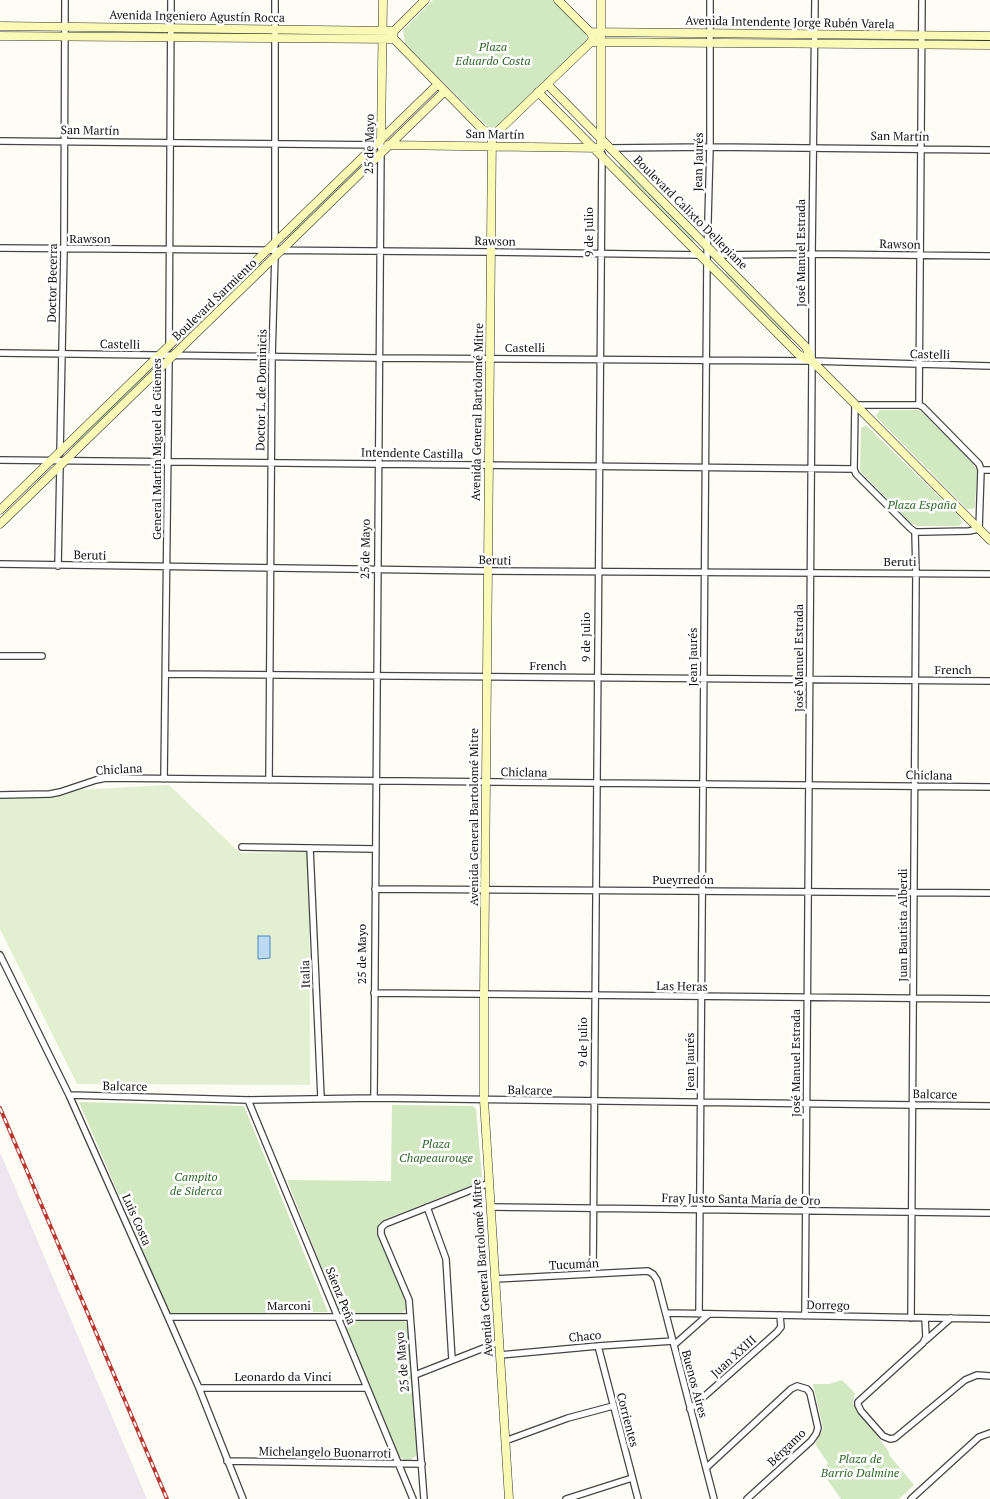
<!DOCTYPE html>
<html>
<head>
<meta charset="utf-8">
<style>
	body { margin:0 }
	canvas { display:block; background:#fefdf5 }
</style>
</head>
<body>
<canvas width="990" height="1499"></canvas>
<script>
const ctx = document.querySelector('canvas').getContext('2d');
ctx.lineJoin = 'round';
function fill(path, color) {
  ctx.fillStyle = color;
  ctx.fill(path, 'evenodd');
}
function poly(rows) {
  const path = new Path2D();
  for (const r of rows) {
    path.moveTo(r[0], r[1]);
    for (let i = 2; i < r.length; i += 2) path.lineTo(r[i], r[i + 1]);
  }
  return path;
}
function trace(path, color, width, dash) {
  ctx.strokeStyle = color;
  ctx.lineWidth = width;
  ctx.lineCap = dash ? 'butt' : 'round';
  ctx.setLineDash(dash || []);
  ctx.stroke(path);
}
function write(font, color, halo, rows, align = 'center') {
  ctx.font = font + ' "PT Serif",serif';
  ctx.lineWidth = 5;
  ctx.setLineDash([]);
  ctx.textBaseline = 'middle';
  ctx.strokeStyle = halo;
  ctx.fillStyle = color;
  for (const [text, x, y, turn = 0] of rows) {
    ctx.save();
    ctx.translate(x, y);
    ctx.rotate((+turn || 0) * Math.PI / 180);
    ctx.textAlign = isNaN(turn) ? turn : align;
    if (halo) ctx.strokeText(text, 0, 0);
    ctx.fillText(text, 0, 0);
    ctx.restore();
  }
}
fill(poly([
	[0,1152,147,1499,0,1499]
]), '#eee6ee');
fill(poly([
	[433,0,554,0,585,31,587,38,586,43,496,127,492,128,488,127,405,44,403,30],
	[368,157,369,160,288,239,285,239],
	[621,164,696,239,692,243,618,168],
	[260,262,261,265,179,345,178,344,178,342],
	[728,271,793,337,789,341,724,275],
	[155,364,156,367,75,447,72,447,72,444],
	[880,410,919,410,923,413,973,463,977,471,975,507,973,509,967,509,877,418,876,415],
	[866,425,959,516,962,522,959,526,918,526,911,523,860,471,861,428],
	[79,1102,244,1106,328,1312,170,1314],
	[392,1105,473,1106,476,1109,482,1177,473,1185,385,1219,380,1224,378,1229,379,1234,406,1299,407,1308,402,1313,346,1315,338,1309,287,1180,391,1181],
	[350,1319,401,1320,404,1321,408,1326,417,1448,416,1456,410,1460,406,1460,398,1456,346,1328,346,1323],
	[842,1380,855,1393,853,1403,889,1452,889,1455,914,1485,899,1499,841,1499,822,1472,828,1463,815,1444,823,1428,813,1384,829,1384]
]), '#d1e8c0');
fill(poly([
	[169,785,240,853,309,852,310,1085,77,1084,0,929,0,794]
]), '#e2f0d1');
const water = poly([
	[258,936,270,936,270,958,258,959,258,936]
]);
fill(water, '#bdd9f3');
trace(water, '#4887c5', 1);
const minor = poly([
	[0,141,381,145,374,1098],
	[610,148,710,147,990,150],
	[275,245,275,0],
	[0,248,491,252,700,255],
	[715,255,812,254,990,256],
	[169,347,171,0],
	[0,353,379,358,812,361,990,366],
	[855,405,919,405,923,407,979,464,981,470,979,529,969,531,921,532,915,532,910,528,856,474,854,469,855,405],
	[919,405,922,0],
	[60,453,64,250,65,0],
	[0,460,854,469],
	[981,470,990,470],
	[0,564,488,571,990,574],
	[58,566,60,465],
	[0,656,42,656],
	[167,674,990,681],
	[164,779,169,359],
	[269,780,272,357,275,255],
	[0,795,50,794,60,792,96,780,106,778,990,787],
	[242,847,375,849],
	[310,848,321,1098],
	[375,889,990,893],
	[0,955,69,1095,168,1317,199,1388,243,1499],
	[374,993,990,999],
	[69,1095,248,1100,374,1098,990,1106],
	[248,1100,413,1499],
	[427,1207,446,1259,452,1360],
	[491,1207,990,1213],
	[593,1273,602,154],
	[495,1279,648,1271,653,1274,657,1280,714,1499],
	[666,1313,990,1319],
	[699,1314,707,256,710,147,710,0],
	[805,1316,812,361,812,254,815,0],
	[168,1317,410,1317],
	[911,1318,916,573,915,532],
	[925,1318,926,1337,923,1343,858,1402,858,1405,861,1411,883,1436,890,1439,895,1438,965,1380,977,1375,990,1376],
	[926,1340,951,1318],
	[674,1345,709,1314],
	[598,1346,638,1499],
	[500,1355,598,1346,673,1341],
	[415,1375,499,1342],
	[199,1388,367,1388],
	[690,1409,777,1332,781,1327,780,1315],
	[505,1441,568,1418,613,1406],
	[227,1461,422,1464],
	[706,1468,791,1389,797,1386,807,1389,810,1393,818,1428,816,1434,811,1441,747,1499],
	[424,1499,409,1300,381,1234,381,1228,385,1224,489,1183],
	[566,1499,632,1478],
	[911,1499,979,1437,990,1433]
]);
const secondary = poly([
	[0,26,394,31],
	[590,32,990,36],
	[393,35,394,31,425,0],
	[0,36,394,39],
	[394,39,482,129,492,135,496,133,591,42,593,37,590,32,558,0],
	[591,42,990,45],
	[547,84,806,347,812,361],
	[538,92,799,355,812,361,990,540],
	[492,135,484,995,484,1100,509,1499],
	[381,140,383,0],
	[388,145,601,148,601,0],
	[0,510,438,84],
	[0,524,445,91]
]);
trace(minor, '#444', 8);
trace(secondary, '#333', 9);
trace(minor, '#fff', 5.5);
trace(secondary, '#faf9b5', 8);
const rail = poly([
	[0,1108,167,1499]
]);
trace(rail, '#b93730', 4);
trace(rail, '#fff', 2, [5.5]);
write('12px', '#111', '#fff', [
	["Avenida Ingeniero Agustín Rocca",197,17,1],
	["Avenida Intendente Jorge Rubén Varela",790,23,1],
	["San Martín",90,131,1],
	["San Martín",495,135,1],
	["San Martín",900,137,1],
	["25 de Mayo",370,144,-89],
	["Jean Jaurés",699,162,-89],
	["Boulevard Calixto Dellepiane",690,213,45],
	["9 de Julio",590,232,-90],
	["Rawson",90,240],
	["Rawson",495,242,1],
	["Rawson",900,245,1],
	["José Manuel Estrada",802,253,-90],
	["Doctor Becerra",53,283,-89],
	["Boulevard Sarmiento",215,300,-44],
	["Castelli",120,345,1],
	["Castelli",525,349],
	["Castelli",930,355,1],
	["Doctor L. de Dominicis",262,390,-89],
	["Avenida General Bartolomé Mitre",478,412,-89],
	["General Martín Miguel de Güemes",158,449,-90],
	["Intendente Castilla",412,454,1],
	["25 de Mayo",366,549,-89],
	["Beruti",90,556,1],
	["Beruti",495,561,1],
	["Beruti",900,563],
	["9 de Julio",587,637,-90],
	["Jean Jaurés",694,657,-90],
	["José Manuel Estrada",800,658,-90],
	["French",548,667],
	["French",953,671],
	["Chiclana",119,770,-3],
	["Chiclana",524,773,1],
	["Chiclana",929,776,1],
	["Avenida General Bartolomé Mitre",475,817,-90],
	["Pueyrredón",683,881],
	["Juan Bautista Alberdi",904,925,-90],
	["25 de Mayo",363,954,-90],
	["Italia",306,974,-92],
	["Las Heras",682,987,1],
	["9 de Julio",584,1042,-90],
	["Jean Jaurés",691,1062,-90],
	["José Manuel Estrada",797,1063,-90],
	["Balcarce",125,1087,1],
	["Balcarce",530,1091,1],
	["Balcarce",935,1095,1],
	["Fray Justo Santa María de Oro",741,1200,1],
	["Luis Costa",136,1220,66],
	["Tucumán",574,1265,-3],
	["Avenida General Bartolomé Mitre",483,1268,-94],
	["Sáenz Peña",340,1296,68],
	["Dorrego",828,1306,1],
	["Marconi",289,1307],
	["Chaco",585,1337,-5],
	["Juan XXIII",734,1357,-42],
	["25 de Mayo",403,1362,-95],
	["Leonardo da Vinci",283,1378],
	["Buenos Aires",694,1384,75],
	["Corrientes",627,1420,75],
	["Bérgamo",787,1448,-44],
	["Michelangelo Buonarroti",325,1453,1]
]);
write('italic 12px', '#2b6624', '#fff', [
	["Plaza",493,48],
	["Eduardo Costa",493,62],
	["Plaza España",922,506],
	["Plaza",436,1145],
	["Chapeaurouge",436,1159],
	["Campito",196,1178],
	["de Siderca",196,1192],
	["Plaza de",860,1460],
	["Barrio Dalmine",860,1474]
]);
</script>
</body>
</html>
